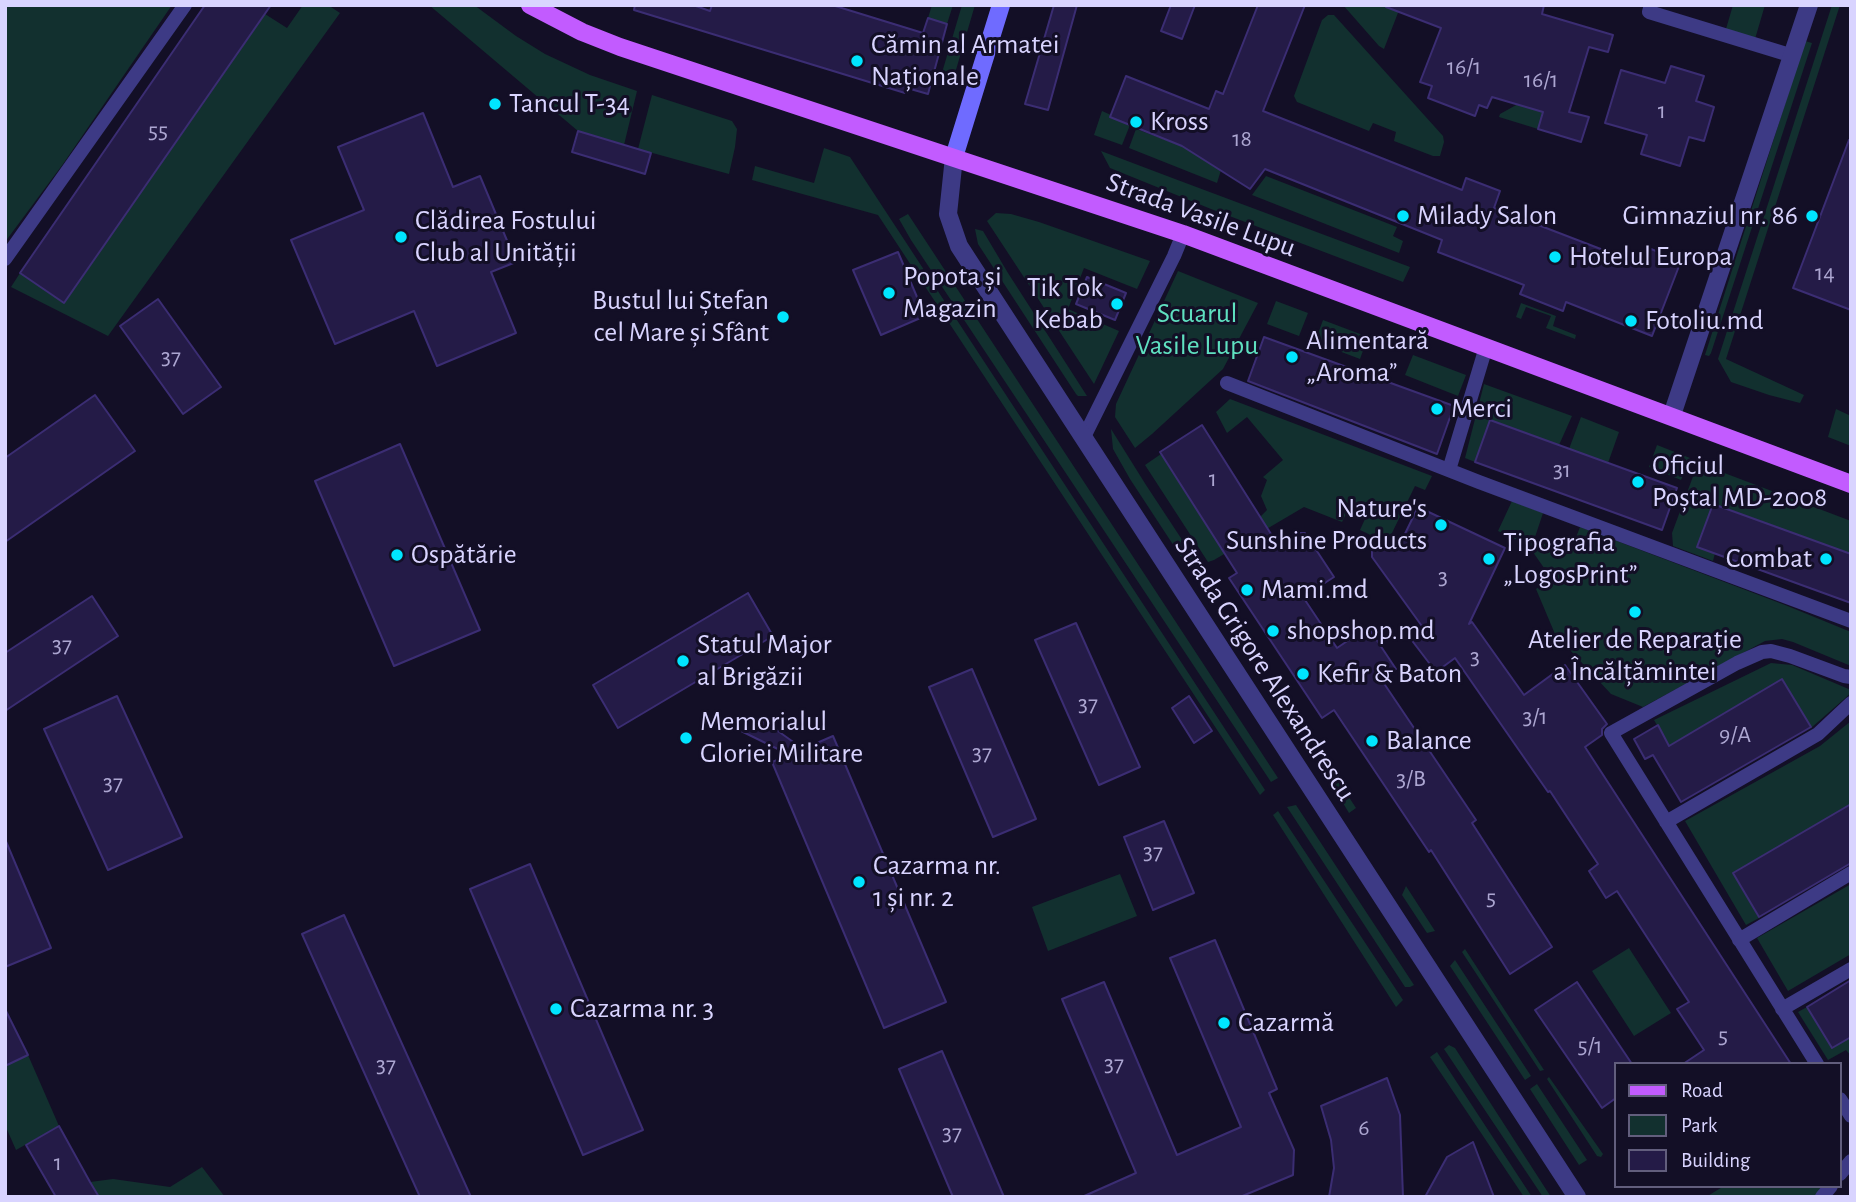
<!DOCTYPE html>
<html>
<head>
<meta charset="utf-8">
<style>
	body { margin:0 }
	#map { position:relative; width:1856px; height:1202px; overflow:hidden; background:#130f26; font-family:"Alegreya Sans",sans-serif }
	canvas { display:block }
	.frame { position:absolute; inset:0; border:7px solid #d9d4ff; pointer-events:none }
	.legend { position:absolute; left:1614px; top:1062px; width:228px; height:126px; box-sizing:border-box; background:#130f26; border:2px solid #625e7d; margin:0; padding:9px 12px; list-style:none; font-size:21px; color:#d9d4ff }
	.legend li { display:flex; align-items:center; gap:14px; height:35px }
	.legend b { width:35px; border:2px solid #625e7d }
</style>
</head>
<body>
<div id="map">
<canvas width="1856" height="1202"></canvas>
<div class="frame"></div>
<ul class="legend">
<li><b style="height:9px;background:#c25bff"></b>Road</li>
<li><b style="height:19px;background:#12302f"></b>Park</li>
<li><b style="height:19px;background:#241b47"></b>Building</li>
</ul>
</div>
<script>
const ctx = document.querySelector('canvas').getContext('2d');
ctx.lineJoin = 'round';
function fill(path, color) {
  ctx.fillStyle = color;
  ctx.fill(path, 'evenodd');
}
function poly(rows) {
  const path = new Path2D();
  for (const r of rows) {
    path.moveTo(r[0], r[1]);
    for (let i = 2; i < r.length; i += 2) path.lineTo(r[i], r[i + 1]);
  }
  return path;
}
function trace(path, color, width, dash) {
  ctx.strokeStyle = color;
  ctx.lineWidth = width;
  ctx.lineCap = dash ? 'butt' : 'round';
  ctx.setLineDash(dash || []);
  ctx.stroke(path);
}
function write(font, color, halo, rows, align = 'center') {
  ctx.font = font + ' "Alegreya Sans",sans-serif';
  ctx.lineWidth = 6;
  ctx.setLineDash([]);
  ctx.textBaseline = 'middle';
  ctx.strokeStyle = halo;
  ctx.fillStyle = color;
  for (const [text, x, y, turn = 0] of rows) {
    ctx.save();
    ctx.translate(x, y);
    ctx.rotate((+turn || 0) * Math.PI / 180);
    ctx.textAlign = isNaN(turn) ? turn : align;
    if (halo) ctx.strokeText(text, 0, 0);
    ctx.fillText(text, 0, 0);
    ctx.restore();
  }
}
fill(poly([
	[5,5,172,5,63,164,5,242],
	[303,5,328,5,340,13,108,336,11,287,20,273,64,303,265,14,287,28],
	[429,5,474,5,516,36,545,54,590,75,637,91,624,145,578,131],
	[932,5,953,5,947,24,928,18],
	[962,5,975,5,953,80,941,76],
	[1343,5,1401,5,1384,49,1379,46],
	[1733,5,1765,5,1755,39,1726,29],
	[1832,5,1840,5,1726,359,1804,395,1800,403,1769,395,1731,382,1718,359],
	[1328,15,1334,15,1443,136,1444,142,1440,156,1433,156,1394,141,1396,132,1373,123,1369,131,1297,102,1294,96,1322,20],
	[1805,41,1812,43,1711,353,1709,356,1705,355],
	[652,95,732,121,737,129,735,147,729,174,638,149],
	[1518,104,1543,112,1538,129,1499,117,1500,114],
	[1102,111,1111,115,1110,117,1130,125,1122,145,1094,135],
	[1136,129,1193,150,1221,170,1217,183,1129,148],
	[824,148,850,157,1265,790,1260,795,878,215,752,180,755,166,814,183],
	[1101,151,1175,179,1410,267,1403,282,1211,209,1110,168],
	[1266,176,1397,227,1393,236,1403,241,1399,253,1252,195],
	[996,213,1011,214,1039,222,1150,261,1137,289,1084,268,1068,309,1119,331,1094,384,987,221],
	[908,214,1149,581,1278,778,1271,782,911,240,899,219],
	[975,229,983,231,1008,273,1087,396,1078,396,1076,394,978,244],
	[1178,271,1258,303,1223,369,1152,434,1135,448,1115,417,1116,404],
	[1276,301,1308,313,1299,336,1267,324],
	[1521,303,1556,316,1553,326,1576,335,1575,339,1546,328,1551,316,1526,307,1521,319,1516,317],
	[1323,320,1368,337,1360,359,1315,342],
	[1413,355,1466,375,1458,396,1405,375],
	[1484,384,1572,416,1559,445,1490,420,1475,462,1465,458],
	[1230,399,1432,476,1425,490,1415,486,1391,535,1379,539,1360,530,1365,519,1347,512,1342,522,1304,507,1214,560,1208,562,1145,465,1161,454,1218,543,1260,517,1267,510,1261,496,1267,480,1263,477,1283,460,1247,417,1227,433,1216,412],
	[1836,409,1851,416,1851,446,1828,437],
	[1581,417,1619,432,1608,463,1569,449],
	[1111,429,1146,485,1198,564,1189,569,1130,479,1113,449],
	[1657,445,1690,458,1681,480,1649,467],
	[1698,463,1851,521,1851,554,1714,504,1715,553,1713,561,1673,546,1672,533],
	[1512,501,1543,513,1534,540,1570,553,1580,527,1785,605,1851,632,1851,666,1793,642,1782,639,1765,641,1643,707,1611,694,1555,634,1536,589,1551,578,1528,545,1498,531],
	[1771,663,1792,665,1851,690,1851,693,1811,728,1782,679,1669,746,1654,720],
	[1851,721,1851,804,1733,873,1759,918,1746,925,1685,821,1820,746],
	[1324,759,1356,808,1349,813,1323,770],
	[1296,805,1414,985,1410,987,1405,987,1287,807],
	[1278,811,1403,1000,1396,1007,1273,815],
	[1120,874,1137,916,1048,951,1032,907],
	[1851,884,1851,954,1788,991,1757,938],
	[1406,886,1435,931,1427,933,1402,895],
	[1629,948,1671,1013,1634,1036,1592,971],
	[1465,949,1504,1009,1544,1070,1540,1071,1462,952],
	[1455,960,1531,1076,1525,1080,1450,966],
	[1807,1007,1832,1048,1851,1037,1851,1056,1846,1050,1828,1060,1798,1012],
	[1449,1045,1455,1048,1551,1197,1543,1197,1444,1049],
	[1437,1052,1532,1197,1524,1197,1430,1057],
	[28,1055,59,1126,16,1150,5,1125,5,1066],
	[1549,1077,1603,1154,1601,1157,1597,1156,1547,1079],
	[1537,1084,1587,1160,1579,1165,1530,1089],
	[202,1167,225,1197,91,1197,97,1193,90,1182,113,1179,170,1187],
	[1724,1186,1822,1186,1815,1197,1706,1197]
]), '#12302f');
const building = poly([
	[205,5,271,5,64,303,20,273,205,5],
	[635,5,693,5,710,11,712,5,832,5,923,33,928,18,947,24,928,94,907,88,905,93,634,10,635,5],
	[1054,5,1077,5,1048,110,1025,104,1054,5],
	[1171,5,1195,5,1182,39,1161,31,1171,5],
	[1258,5,1305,5,1263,111,1462,190,1466,178,1500,191,1494,208,1645,266,1651,249,1681,261,1652,336,1566,302,1563,311,1520,294,1524,285,1438,252,1442,240,1265,169,1250,189,1182,146,1110,117,1126,76,1209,109,1216,91,1223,94,1258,5],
	[1386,5,1544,5,1542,14,1613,35,1608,52,1589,47,1569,112,1589,117,1581,142,1538,129,1543,112,1492,97,1487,108,1479,105,1475,116,1428,98,1432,86,1420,82,1441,28,1386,7,1386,5],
	[1671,66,1704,76,1696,101,1714,107,1704,141,1689,137,1680,166,1641,154,1647,135,1605,123,1621,70,1665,83,1671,66],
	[423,113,453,187,480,176,516,262,491,272,516,333,437,366,414,311,335,344,291,240,364,210,338,147,423,113],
	[578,131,651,153,645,174,572,152,578,131],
	[1849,140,1851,140,1851,310,1793,288,1849,140],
	[898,252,925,316,881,335,853,270,898,252],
	[1087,277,1126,293,1115,320,1076,304,1087,277],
	[158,299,221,387,183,414,120,326,158,299],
	[1264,337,1454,406,1437,454,1248,381,1264,337],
	[95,395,135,451,5,542,5,458,95,395],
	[1490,420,1677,488,1662,530,1475,462,1490,420],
	[1202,425,1278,545,1297,533,1305,533,1334,577,1303,597,1337,648,1368,627,1396,669,1381,679,1476,820,1472,823,1552,947,1510,974,1431,850,1429,852,1334,710,1322,718,1229,578,1237,573,1160,452,1202,425],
	[400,444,480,630,394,666,315,481,400,444],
	[1713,504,1851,554,1851,603,1697,547,1713,504],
	[1418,507,1505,548,1469,624,1472,622,1524,695,1565,665,1607,724,1602,729,1602,735,1585,747,1791,1064,1683,1064,1704,1050,1677,1009,1689,1002,1617,891,1606,898,1589,871,1598,864,1550,791,1548,792,1455,658,1436,672,1410,638,1424,629,1372,557,1372,549,1391,535,1399,546,1418,507],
	[748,593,773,636,618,728,593,685,748,593],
	[92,596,118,636,5,711,5,653,92,596],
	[1076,623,1140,767,1099,785,1035,640,1076,623],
	[972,669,1036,819,993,837,929,687,972,669],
	[1782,679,1811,727,1681,802,1653,755,1645,759,1634,739,1658,725,1669,746,1782,679],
	[117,696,182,837,108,870,44,729,117,696],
	[1189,696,1212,731,1194,743,1172,708,1189,696],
	[764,721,803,749,833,736,946,1002,884,1028,772,762,790,755,739,730,764,721],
	[1851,804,1851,863,1759,917,1733,873,1851,804],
	[1164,821,1194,893,1153,910,1124,837,1164,821],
	[5,839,51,948,5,967,5,839],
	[530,864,643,1130,583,1155,470,889,530,864],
	[344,915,471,1197,420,1197,302,934,344,915],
	[1215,940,1277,1089,1269,1093,1294,1150,1293,1175,1240,1197,1082,1197,1136,1173,1062,999,1104,982,1177,1155,1241,1127,1170,958,1215,940],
	[1851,980,1851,1037,1832,1048,1807,1007,1851,980],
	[1577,982,1632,1064,1616,1064,1616,1098,1602,1108,1535,1010,1577,982],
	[5,1009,28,1055,5,1066,5,1009],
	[942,1051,1004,1197,953,1197,899,1069,942,1051],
	[1387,1078,1400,1115,1403,1197,1329,1197,1334,1168,1331,1140,1321,1106,1387,1078],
	[59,1126,90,1182,99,1197,56,1197,26,1145,59,1126],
	[1473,1142,1494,1197,1425,1197,1447,1157,1473,1142]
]);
fill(building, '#241b47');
trace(building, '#3b2d73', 2);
trace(poly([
	[1651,5,1649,12,1793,56],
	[5,259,185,5],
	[1227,383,1479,482,1851,621],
	[1084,437,1174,256,1183,234],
	[1449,470,1486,347],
	[1666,822,1818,734,1851,703],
	[1739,940,1851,873],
	[1782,1009,1851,969],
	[1817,1064,1611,733,1737,663,1762,652,1771,651,1790,656,1844,676,1851,677],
	[1840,1099,1851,1116],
	[1840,1174,1851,1161],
	[1822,1197,1831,1186]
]), '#3d3a85', 14);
trace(poly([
	[954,157,948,214,959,246,1577,1197],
	[1672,415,1809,5]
]), '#3d3a85', 18);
trace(poly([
	[954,157,1001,5]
]), '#6f6bff', 18);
trace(poly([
	[530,5,582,32,620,47,1183,234,1851,484]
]), '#c25bff', 18);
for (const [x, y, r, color] of [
	[857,61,7,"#00e5ff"],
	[495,104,7,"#00e5ff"],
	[1136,122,7,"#00e5ff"],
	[1403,216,7,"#00e5ff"],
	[1812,216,7,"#00e5ff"],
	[401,237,7,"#00e5ff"],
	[1555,257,7,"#00e5ff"],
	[889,293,7,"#00e5ff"],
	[1117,304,7,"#00e5ff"],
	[783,317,7,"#00e5ff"],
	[1631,321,7,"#00e5ff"],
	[1292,357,7,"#00e5ff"],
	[1437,409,7,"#00e5ff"],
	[1638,482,7,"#00e5ff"],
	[1441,525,7,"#00e5ff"],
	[397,555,7,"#00e5ff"],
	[1489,559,7,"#00e5ff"],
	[1826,559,7,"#00e5ff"],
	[1247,590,7,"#00e5ff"],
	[1635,612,7,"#00e5ff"],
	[1273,631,7,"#00e5ff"],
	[683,661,7,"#00e5ff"],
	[1303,674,7,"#00e5ff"],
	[686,738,7,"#00e5ff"],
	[1372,741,7,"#00e5ff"],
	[859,882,7,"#00e5ff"],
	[556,1009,7,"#00e5ff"],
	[1224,1023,7,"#00e5ff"]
]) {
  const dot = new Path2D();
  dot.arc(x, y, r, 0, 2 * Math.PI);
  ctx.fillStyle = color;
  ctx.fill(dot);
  trace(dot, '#130f26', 2.5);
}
write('24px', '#aca6d1', null, [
	["16/1",1464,67],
	["16/1",1541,80],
	["1",1662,111],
	["55",158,131],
	["18",1242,139],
	["14",1825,273],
	["37",171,357],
	["31",1562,470],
	["1",1213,479],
	["3",1443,577],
	["37",62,645],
	["3",1475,657],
	["37",1088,704],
	["3/1",1535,717],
	["9/A",1735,735],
	["37",982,753],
	["3/B",1411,779],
	["37",113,783],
	["37",1153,852],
	["5",1491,898],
	["5",1723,1036],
	["5/1",1590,1046],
	["37",1114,1064],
	["37",386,1065],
	["6",1364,1128],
	["37",952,1133],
	["1",58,1163]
]);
write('28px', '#d9d4ff', '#130f26', [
	["Cămin al Armatei",871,45],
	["Naționale",871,77],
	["Tancul T-34",509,104],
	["Kross",1150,122],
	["Milady Salon",1417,216],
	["Gimnaziul nr. 86",1798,216,"right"],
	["Clădirea Fostului",415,221],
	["Club al Unității",415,253],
	["Hotelul Europa",1569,257],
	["Popota și",903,277],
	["Magazin",903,309],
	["Tik Tok",1103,288,"right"],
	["Kebab",1103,320,"right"],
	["Bustul lui Ștefan",769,301,"right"],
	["cel Mare și Sfânt",769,333,"right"],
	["Fotoliu.md",1645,321],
	["Alimentară",1306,341],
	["„Aroma”",1306,373],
	["Merci",1451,409],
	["Oficiul",1652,466],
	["Poștal MD-2008",1652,498],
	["Nature's",1427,509,"right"],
	["Sunshine Products",1427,541,"right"],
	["Tipografia",1503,543],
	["„LogosPrint”",1503,575],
	["Ospătărie",411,555],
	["Combat",1812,559,"right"],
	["Mami.md",1261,590],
	["shopshop.md",1287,631],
	["Atelier de Reparație",1635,640,"center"],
	["a Încălțămintei",1635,672,"center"],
	["Statul Major",697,645],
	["al Brigăzii",697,677],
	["Kefir & Baton",1317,674],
	["Memorialul",700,722],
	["Gloriei Militare",700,754],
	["Balance",1386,741],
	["Cazarma nr.",873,866],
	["1 și nr. 2",873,898],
	["Cazarma nr. 3",570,1009],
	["Cazarmă",1238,1023]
], 'left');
write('28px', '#d9d4ff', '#130f26', [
	["Strada Vasile Lupu",1201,215,20],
	["Strada Grigore Alexandrescu",1265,669,57]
]);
write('28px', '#5fe0c0', '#130f26', [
	["Scuarul",1197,314],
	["Vasile Lupu",1197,346]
]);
</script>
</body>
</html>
